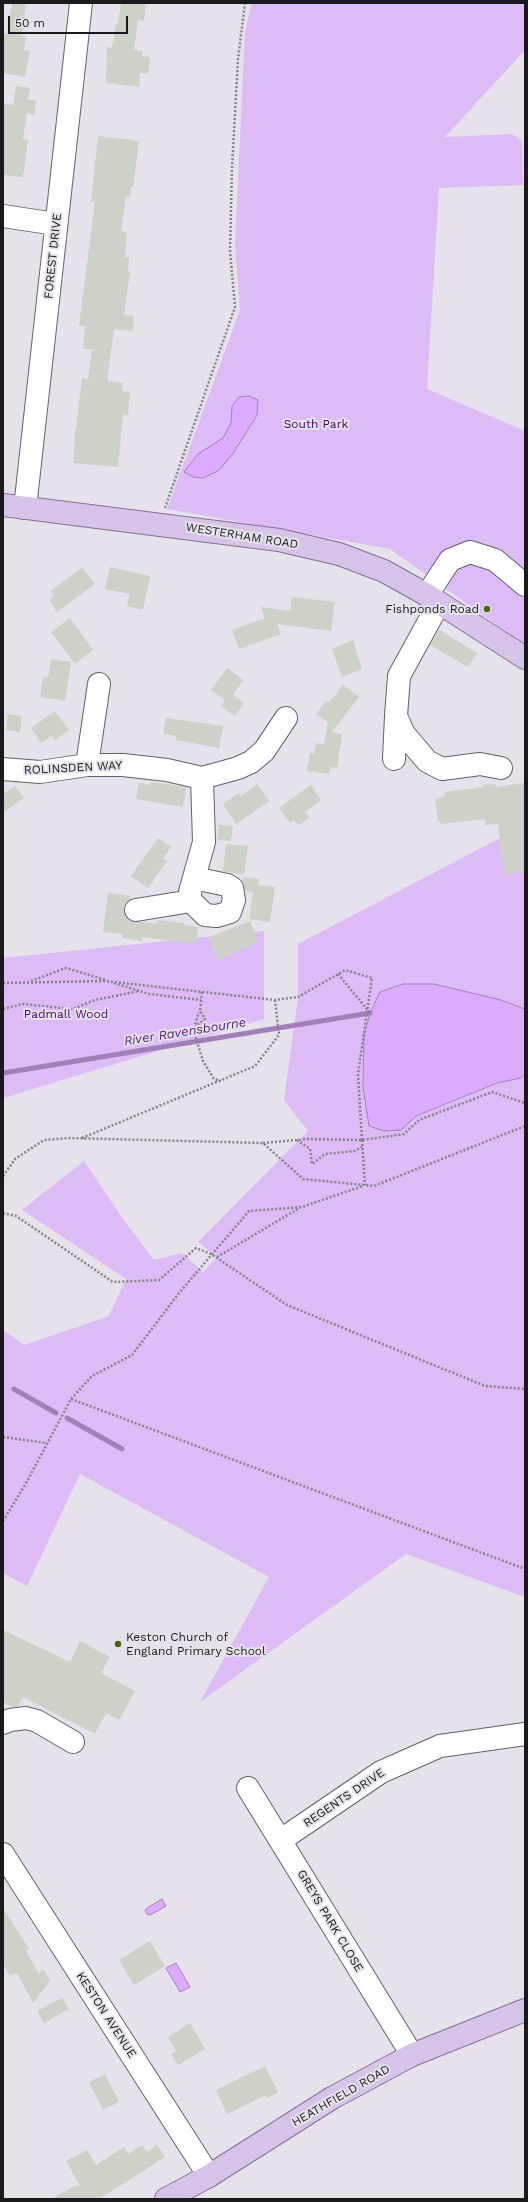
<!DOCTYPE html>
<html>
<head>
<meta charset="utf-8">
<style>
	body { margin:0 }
	#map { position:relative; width:528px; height:2202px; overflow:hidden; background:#e6e1ea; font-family:"Work Sans",sans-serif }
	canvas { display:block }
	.frame { position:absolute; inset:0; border:4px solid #1b191c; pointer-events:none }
	.scale { position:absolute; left:8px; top:16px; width:120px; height:18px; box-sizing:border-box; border:2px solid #1b191c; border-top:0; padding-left:5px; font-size:12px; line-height:14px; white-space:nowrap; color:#1b191c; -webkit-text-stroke:3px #e6e1ea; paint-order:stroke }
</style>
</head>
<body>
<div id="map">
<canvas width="528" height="2202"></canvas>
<div class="frame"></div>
<div class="scale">50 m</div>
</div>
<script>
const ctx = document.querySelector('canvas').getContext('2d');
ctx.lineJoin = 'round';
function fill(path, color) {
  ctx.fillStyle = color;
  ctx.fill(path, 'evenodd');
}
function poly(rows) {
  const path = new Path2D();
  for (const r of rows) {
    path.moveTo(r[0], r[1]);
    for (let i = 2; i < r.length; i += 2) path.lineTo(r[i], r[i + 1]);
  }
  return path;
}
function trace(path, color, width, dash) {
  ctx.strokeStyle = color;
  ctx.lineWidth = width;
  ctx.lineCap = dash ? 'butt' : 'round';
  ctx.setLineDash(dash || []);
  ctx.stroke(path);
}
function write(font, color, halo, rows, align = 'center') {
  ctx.font = font + ' "Work Sans",sans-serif';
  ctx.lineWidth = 4;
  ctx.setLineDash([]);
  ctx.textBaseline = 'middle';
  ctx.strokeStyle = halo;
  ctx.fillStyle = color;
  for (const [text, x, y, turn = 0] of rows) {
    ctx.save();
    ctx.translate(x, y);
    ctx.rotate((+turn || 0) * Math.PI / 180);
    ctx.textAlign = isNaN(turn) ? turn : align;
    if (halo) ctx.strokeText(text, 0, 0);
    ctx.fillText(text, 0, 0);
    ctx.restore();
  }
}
fill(poly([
	[252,3,525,3,525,50,445,137,512,134,522,141,523,185,439,188,427,389,525,431,525,645,390,549,167,509,240,310,235,243,245,31],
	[525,825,525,1009,501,1000,364,1036,363,1087,369,1126,384,1131,401,1130,416,1116,497,1083,521,1078,525,1073,525,1597,406,1554,200,1702,269,1577,80,1474,27,1586,3,1573,3,1330,24,1345,109,1316,126,1279,22,1210,84,1161,125,1222,154,1260,182,1253,203,1272,217,1257,198,1242,308,1131,284,1100,298,997,298,944],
	[264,931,264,1019,3,1098,3,958]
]), '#dcbbf6');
const water = poly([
	[249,396,258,400,257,415,232,455,218,471,203,478,194,477,184,472,198,454,223,438,231,423,232,406,239,397,249,396],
	[403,984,434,984,501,1000,525,1009,525,1073,521,1078,497,1083,416,1116,401,1130,384,1131,369,1126,363,1087,364,1036,370,1013,380,992,403,984],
	[162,1899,166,1906,150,1915,147,1914,145,1911,147,1908,162,1899],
	[176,1963,190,1987,180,1992,166,1968,176,1963]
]);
fill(water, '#dbacfe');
trace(water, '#a180ba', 1);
trace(poly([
	[3,1073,370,1013],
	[14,1389,56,1413],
	[67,1418,122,1449]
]), '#a180ba', 5);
fill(poly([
	[12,3,26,3,22,36,26,37,24,50,30,51,25,77,3,73,3,33,7,34],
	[121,3,146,3,144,21,138,20,134,50,143,51,142,56,150,57,148,74,140,73,139,87,106,83,107,47,112,48,116,24,118,24],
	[16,86,30,88,28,99,36,101,34,115,27,113,23,139,28,140,23,177,3,175,3,104,13,105],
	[98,136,139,141,133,187,131,187,130,197,126,196,121,231,127,232,125,257,129,257,128,272,130,272,124,315,134,316,133,331,114,329,107,381,123,383,122,391,130,392,128,415,123,414,118,467,73,463,75,443,74,443,82,378,88,379,92,349,83,349,85,326,79,326,95,202,91,201],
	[82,567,95,584,57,612,49,600,54,596,51,591],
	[110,567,150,576,143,610,127,606,130,594,105,589],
	[292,597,335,602,331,631,277,624,281,634,239,649,232,630,265,618,261,607,290,611],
	[70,618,93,650,75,664,51,632],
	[439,630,477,653,468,667,430,645],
	[353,640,362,669,342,677,332,649],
	[51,659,71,662,65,701,40,697,43,677,48,678],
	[227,668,243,680,233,695,244,703,235,716,221,706,225,700,211,690],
	[343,685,359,697,332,732,342,734,337,768,331,767,329,774,307,771,310,753,314,754,316,743,324,745,328,722,316,714,326,701,329,703],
	[55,711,69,730,55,740,51,736,41,743,31,728],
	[8,714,22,716,20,732,6,730],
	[166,718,223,726,219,748,176,740,176,736,163,734],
	[151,782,186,787,183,807,136,799,139,783,151,785],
	[525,783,525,872,504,874,498,824,485,825,485,819,440,824,440,821,438,821,435,799,445,797,445,792,483,787,482,785,495,784,496,787],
	[257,784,269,801,236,824,223,804,239,793,241,796],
	[311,785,321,800,305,812,309,818,299,825,294,820,290,823,279,808],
	[15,786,24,798,3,813,3,794],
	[219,825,233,826,231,841,217,840],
	[158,838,171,847,163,858,167,861,148,888,131,876],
	[226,844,248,846,244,875,223,871],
	[242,877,259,879,258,885,275,887,270,922,249,919,253,892,245,891],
	[108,893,131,896,124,906,124,912,128,920,157,924,158,920,184,923,184,925,198,927,196,944,142,937,142,941,122,938,122,934,103,932],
	[250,921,258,942,217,960,209,937],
	[3,1630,70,1662,80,1641,110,1657,101,1673,135,1691,119,1720,106,1713,95,1734,23,1697,18,1706,13,1707,3,1702],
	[3,1908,29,1949,26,1951,38,1973,44,1970,50,1981,33,2003,17,1973,10,1976,3,1964],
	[150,1941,165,1966,134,1985,119,1960],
	[62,1998,69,2009,44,2023,37,2011],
	[190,2023,205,2049,178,2065,171,2054,176,2051,168,2037],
	[265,2066,278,2092,267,2098,266,2095,227,2114,216,2090],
	[105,2074,119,2102,103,2110,89,2082],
	[142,2145,147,2152,157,2145,165,2157,99,2199,51,2199,75,2186,80,2186,66,2161,87,2150,96,2165,124,2147,128,2154]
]), '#cdd1c7');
const minor = poly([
	[3,216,56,224],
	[25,508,81,3],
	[427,595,450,560,470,552,495,560,525,585],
	[439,603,399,676,396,716,404,734,427,761,442,769,480,764,501,768],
	[394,759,396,716],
	[87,765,99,684],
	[3,769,40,772,87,765,123,765,167,770,202,778,238,768,251,762,264,751,286,718],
	[194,878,227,885,232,888,234,900,230,912,217,916,205,915,191,901,190,897,190,892,204,842,202,778],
	[136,910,191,901],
	[3,1723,10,1720,26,1718,37,1721,73,1742],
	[248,1788,412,2055],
	[281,1840,381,1772,440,1746,525,1734],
	[3,1854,209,2176]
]);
const major = poly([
	[3,505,279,540,339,554,384,571,427,595,525,658],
	[166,2199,209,2176,332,2098,412,2055,525,2010]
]);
trace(minor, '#646068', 24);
trace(major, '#846e96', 24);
trace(poly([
	[165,508,235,307,230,251,232,168,238,59,245,3],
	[338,974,370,1013],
	[31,981,66,968,106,980],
	[3,983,105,981,275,1000,298,997,345,970,372,978],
	[114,983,149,994,201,1000],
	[202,992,200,1011,205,1019,194,1028,194,1032,203,1061,214,1079,221,1081],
	[3,1009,23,1004,73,1009,95,1000,139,991],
	[194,1028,199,1012],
	[82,1138,255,1066,279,1035,275,1000],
	[297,1140,310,1149,312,1164,325,1154,355,1151,362,1147],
	[362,1140,365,1185],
	[263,1143,308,1139,362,1140,404,1134,419,1120,492,1092,525,1103],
	[3,1176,15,1159,44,1140,69,1138,263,1143,303,1179,374,1186,525,1126],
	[3,1213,16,1216,113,1282,159,1280,196,1248,211,1254,287,1305,485,1386,525,1389],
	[217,1257,301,1207],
	[71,1399,525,1569],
	[3,1437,47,1443],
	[3,1521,25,1485,71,1399,92,1376,132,1355,179,1293,249,1211,302,1207,363,1186]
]), '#858288', 2.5, [2, 2]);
trace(minor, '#fff', 22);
trace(major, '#d7c3e7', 22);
trace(poly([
	[362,1140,358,1074,372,978]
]), '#858288', 2.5, [2, 2]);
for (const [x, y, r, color] of [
	[487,609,4,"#4f6410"],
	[118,1644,4,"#4f6410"]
]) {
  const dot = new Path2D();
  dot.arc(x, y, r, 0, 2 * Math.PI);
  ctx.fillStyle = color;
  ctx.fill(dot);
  trace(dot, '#e6e1ea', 1.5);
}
write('12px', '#1b191c', '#e6e1ea', [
	["FOREST DRIVE",53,256,-84],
	["WESTERHAM ROAD",242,536,9],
	["ROLINSDEN WAY",73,768,-3],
	["REGENTS DRIVE",344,1798,-34],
	["GREYS PARK CLOSE",330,1921,59],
	["KESTON AVENUE",106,2015,57],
	["HEATHFIELD ROAD",341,2096,-30]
]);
write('12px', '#480469', '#e6e1ea', [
	["South Park",316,424],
	["Padmall Wood",66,1014]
]);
write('12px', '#1b191c', '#e6e1ea', [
	["Fishponds Road",479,609],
	["Keston Church of",126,1637,"left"],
	["England Primary School",126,1651,"left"]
], 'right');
write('italic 13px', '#581c7a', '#e6e1ea', [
	["River Ravensbourne",185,1032,-9]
]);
</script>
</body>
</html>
